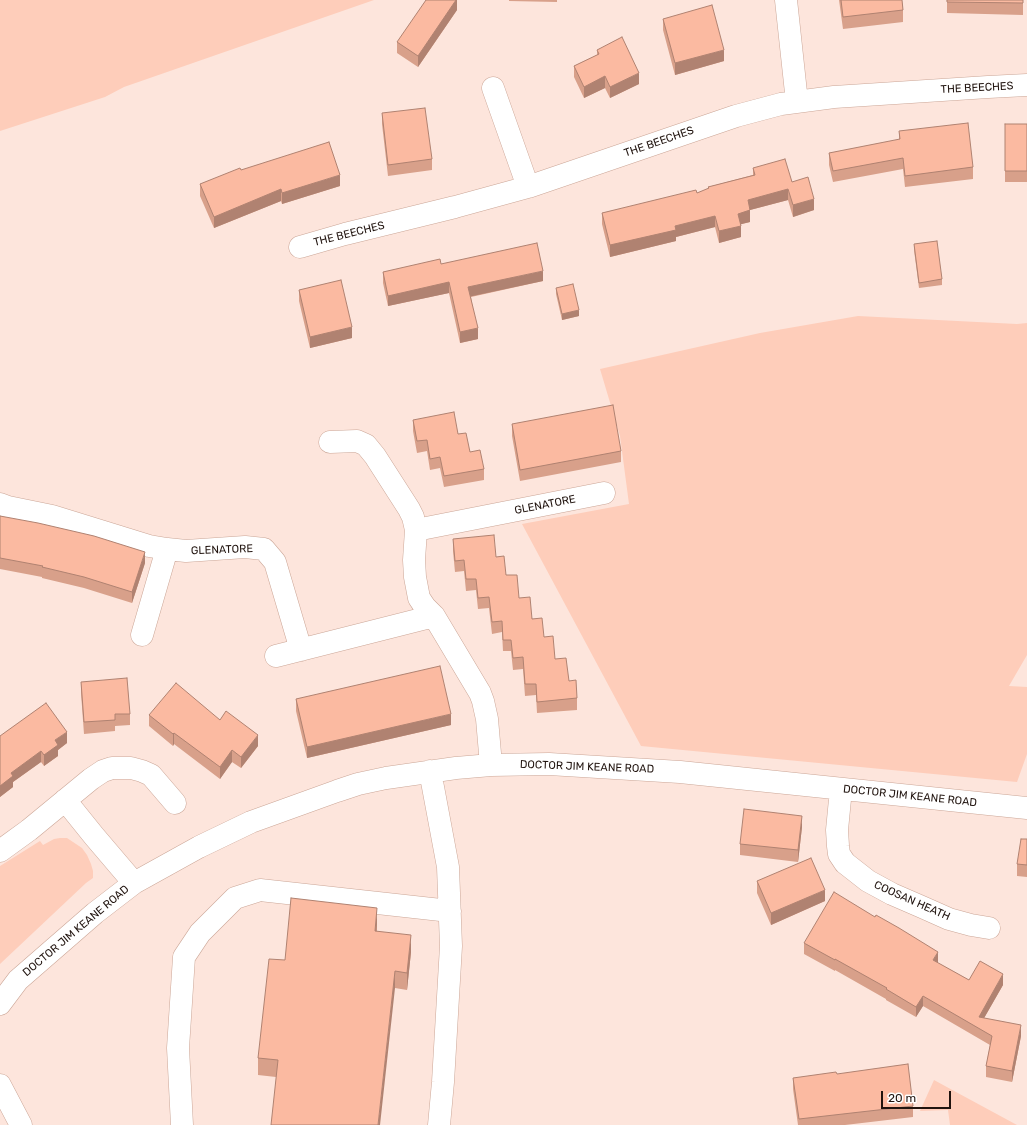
<!DOCTYPE html>
<html>
<head>
<meta charset="utf-8">
<style>
	body { margin:0 }
	#map { position:relative; width:1027px; height:1125px; overflow:hidden; background:#fde5dc; font-family:Rubik,sans-serif }
	canvas { display:block }
	.scale { position:absolute; left:881px; top:1091px; width:70px; height:18px; box-sizing:border-box; border:2px solid #20130e; border-top:0; padding-left:5px; font-size:12px; line-height:14px; white-space:nowrap; color:#20130e; -webkit-text-stroke:3px #fff; paint-order:stroke }
</style>
</head>
<body>
<div id="map">
<canvas width="1027" height="1125"></canvas>
<div class="scale">20 m</div>
</div>
<script>
const ctx = document.querySelector('canvas').getContext('2d');
ctx.lineJoin = 'round';
function fill(path, color) {
  ctx.fillStyle = color;
  ctx.fill(path, 'evenodd');
}
function poly(rows) {
  const path = new Path2D();
  for (const r of rows) {
    path.moveTo(r[0], r[1]);
    for (let i = 2; i < r.length; i += 2) path.lineTo(r[i], r[i + 1]);
  }
  return path;
}
function trace(path, color, width, dash) {
  ctx.strokeStyle = color;
  ctx.lineWidth = width;
  ctx.lineCap = dash ? 'butt' : 'round';
  ctx.setLineDash(dash || []);
  ctx.stroke(path);
}
function write(font, color, halo, rows, align = 'center') {
  ctx.font = font + ' Rubik,sans-serif';
  ctx.lineWidth = 3.5;
  ctx.setLineDash([]);
  ctx.textBaseline = 'middle';
  ctx.strokeStyle = halo;
  ctx.fillStyle = color;
  for (const [text, x, y, turn = 0] of rows) {
    ctx.save();
    ctx.translate(x, y);
    ctx.rotate((+turn || 0) * Math.PI / 180);
    ctx.textAlign = isNaN(turn) ? turn : align;
    if (halo) ctx.strokeText(text, 0, 0);
    ctx.fillText(text, 0, 0);
    ctx.restore();
  }
}
fill(poly([
	[0,0,374,0,124,87,105,97,0,131],
	[858,316,1017,324,1027,323,1027,655,1009,686,1027,687,1027,754,1017,782,641,746,522,524,629,504,620,436,600,369,760,333],
	[60,838,67,838,82,848,87,855,91,864,93,871,93,878,86,883,0,964,0,866,40,841,43,845,54,839],
	[934,1080,956,1092,1017,1125,950,1125,948,1110,920,1111]
]), '#fecdba');
const minor = poly([
	[786,0,797,102],
	[493,88,528,187],
	[300,247,345,234,455,207,528,187,736,116,781,104,834,97,988,87,1027,85],
	[330,442,357,441,366,445,375,456,409,509,413,517,416,530,414,560,415,577,419,598,425,607,434,616,480,693,483,701,487,719,491,765],
	[0,504,8,507,52,516,149,546,167,549,186,551,245,547,264,549,275,562,301,650],
	[416,530,604,493],
	[142,635,167,549],
	[276,656,434,616],
	[430,771,448,867,451,946,443,1082,439,1125],
	[841,789,837,830,838,846,839,854,845,863,868,881,892,894,922,907,949,919,971,925,989,928],
	[65,800,94,836,134,883],
	[0,851,29,830,91,779,103,771,112,768,131,768,142,771,151,775,175,803],
	[0,1004,18,980,95,913,134,883,199,847,251,822,337,791,358,784,386,778,456,768,491,765,549,764,680,772,1027,808],
	[0,1085,21,1125],
	[182,1125,178,1048,184,957,200,933,235,898,260,890,450,911]
]);
trace(minor, '#cba697', 23);
trace(minor, '#fff', 22);
fill(poly([
	[457,0,457,10,418,67,397,53,397,42],
	[509,0,557,0,557,2,509,1],
	[839,0,902,0,903,10,903,22,843,29],
	[947,0,1023,0,1023,15,947,13],
	[663,19,724,61,675,75,663,30],
	[597,50,639,84,610,98,605,88,584,98,574,77,574,66,597,55],
	[382,113,432,159,432,170,388,176,382,124],
	[1005,124,1027,124,1027,182,1005,182],
	[899,131,973,167,973,179,905,187,903,169,833,182,829,165,829,153,899,140],
	[753,168,792,182,814,210,793,217,788,200,750,210,750,222,741,224,741,237,719,243,715,227,676,237,676,241,610,257,602,224,602,213,697,193,708,189,708,187,753,175],
	[241,170,340,186,282,204,281,201,214,228,200,196,200,184],
	[914,244,942,279,942,285,919,288,914,250],
	[441,264,543,281,471,297,478,339,460,343,449,293,388,306,383,283,383,272],
	[556,288,579,316,562,320,556,294],
	[299,290,352,338,310,348,299,301],
	[413,420,458,434,470,452,484,469,484,480,444,487,440,468,430,470,427,451,417,453,413,431],
	[512,424,621,451,621,462,520,481,512,436],
	[0,516,145,563,132,603,84,588,42,578,42,577,0,569],
	[453,539,496,557,519,598,544,637,555,659,569,681,577,698,577,710,537,713,536,695,525,696,523,669,513,670,511,651,503,651,502,632,492,634,489,608,478,609,476,590,466,591,464,571,455,572,453,551],
	[81,682,130,714,130,725,115,726,115,731,84,734,81,693],
	[296,699,451,725,307,758,296,711],
	[149,715,220,720,258,746,241,768,232,762,220,779,174,744,173,746,149,726],
	[0,736,67,743,58,750,58,756,44,766,41,762,13,782,13,787,0,797],
	[802,827,798,862,740,855,740,844],
	[1027,839,1027,877,1017,876,1017,864],
	[757,881,825,901,771,925,757,893],
	[377,924,377,931,411,952,407,990,395,988,276,1077,258,1075,258,1058,285,960],
	[804,943,938,963,969,980,1003,985,984,1018,1021,1036,1012,1082,986,1077,986,1066,990,1045,923,1006,916,1017,886,1000,886,999,835,970,835,971,804,954],
	[837,1074,913,1106,913,1117,845,1125,798,1125,793,1089,793,1078]
]), '#d8a08a');
fill(poly([
	[456,0,457,0,457,10,418,67,418,56],
	[724,50,724,61,675,75,675,63],
	[639,73,639,84,610,98,610,87],
	[605,76,605,88,584,98,584,87],
	[340,175,340,186,282,204,282,193],
	[281,189,281,201,214,228,214,217],
	[788,189,788,200,750,210,750,222,738,225,738,214,748,200],
	[814,199,814,210,793,217,793,205],
	[715,216,715,227,676,237,676,241,610,257,610,245,675,226],
	[741,226,741,237,719,243,719,231],
	[543,271,543,281,468,297,468,287],
	[449,282,449,293,388,306,388,296],
	[579,310,579,316,562,320,562,314],
	[352,327,352,338,310,348,310,337],
	[478,328,478,339,460,343,460,332],
	[145,552,145,563,132,603,132,592],
	[451,714,451,725,307,758,307,747],
	[67,732,67,743,58,750,58,756,44,766,44,755,55,740],
	[174,733,174,744,173,746,173,734],
	[258,735,258,746,241,768,241,757],
	[232,750,232,762,220,779,220,767],
	[41,751,41,762,13,782,13,787,0,797,0,786,11,773],
	[802,816,802,827,798,862,798,850],
	[825,890,825,901,771,925,771,913],
	[377,908,377,924,375,948,375,931],
	[411,935,411,952,407,990,407,973],
	[938,952,938,962,933,971,933,960],
	[395,971,395,988,380,1125,378,1125],
	[1003,974,1003,985,979,1027,979,1017],
	[923,996,923,1006,916,1017,916,1007],
	[1021,1025,1021,1036,1012,1082,1012,1071]
]), '#b08271');
const building = poly([
	[426,0,456,0,418,56,397,42,426,0],
	[841,0,902,0,903,10,843,17,841,0],
	[947,0,1023,0,1023,3,947,2,947,0],
	[712,5,724,50,675,63,663,19,712,5],
	[622,37,639,73,610,87,605,76,584,87,574,66,599,54,597,50,622,37],
	[425,108,432,159,388,165,382,113,425,108],
	[968,123,973,167,905,176,903,158,833,171,829,153,900,139,899,131,968,123],
	[1005,124,1027,124,1027,171,1005,171,1005,124],
	[329,142,340,175,282,193,281,189,214,217,200,184,240,168,241,170,329,142],
	[785,159,792,182,808,177,814,199,793,205,788,189,748,200,750,210,738,214,741,226,719,231,715,216,675,226,676,230,610,245,602,213,696,190,697,193,709,188,708,187,755,175,753,168,785,159],
	[937,241,942,279,919,283,914,244,937,241],
	[537,243,543,271,468,287,478,328,460,332,449,282,388,296,383,272,440,259,441,264,537,243],
	[341,280,352,327,310,337,299,290,341,280],
	[573,284,579,310,562,314,556,288,573,284],
	[613,405,621,451,520,470,512,424,613,405],
	[454,412,458,434,466,433,470,452,480,450,484,469,444,476,440,457,430,459,427,440,417,441,413,420,454,412],
	[0,516,38,523,94,536,145,552,132,592,84,577,42,567,43,566,0,558,0,516],
	[494,535,496,557,504,556,506,575,517,575,519,598,530,597,532,619,542,618,544,637,553,636,555,659,566,658,569,681,576,680,577,698,537,702,536,684,525,684,523,657,513,658,511,640,503,640,502,621,492,622,489,597,478,598,476,579,466,579,464,560,455,561,453,539,494,535],
	[440,666,451,714,307,747,296,699,440,666],
	[127,678,130,714,115,714,115,720,84,722,81,682,127,678],
	[176,683,220,720,226,711,258,735,241,757,232,750,220,767,174,733,173,734,149,715,176,683],
	[46,703,67,732,55,740,58,745,44,755,41,751,11,773,13,776,0,786,0,736,46,703],
	[744,809,802,816,798,850,740,844,744,809],
	[1021,839,1027,839,1027,865,1017,864,1021,839],
	[811,858,825,890,771,913,757,881,811,858],
	[834,892,875,917,876,915,899,928,938,952,933,960,969,980,980,961,1003,974,979,1017,1021,1025,1012,1071,986,1066,992,1036,923,996,916,1007,886,989,887,988,835,959,835,960,804,943,834,892],
	[291,898,377,908,375,931,411,935,407,973,395,971,378,1125,271,1125,278,1060,258,1058,269,959,285,960,291,898],
	[908,1064,913,1106,799,1119,793,1078,836,1072,837,1074,908,1064]
]);
fill(building, '#fbbaa1');
trace(building, '#b08271', 1);
write('11px', '#20130e', '#fff', [
	["THE BEECHES",977,88,-3],
	["THE BEECHES",659,142,-19],
	["THE BEECHES",349,234,-14],
	["GLENATORE",545,505,-11],
	["GLENATORE",222,550,-2],
	["DOCTOR JIM KEANE ROAD",587,767,2],
	["DOCTOR JIM KEANE ROAD",910,796,6],
	["COOSAN HEATH",912,901,24],
	["DOCTOR JIM KEANE ROAD",76,931,-40]
]);
</script>
</body>
</html>
